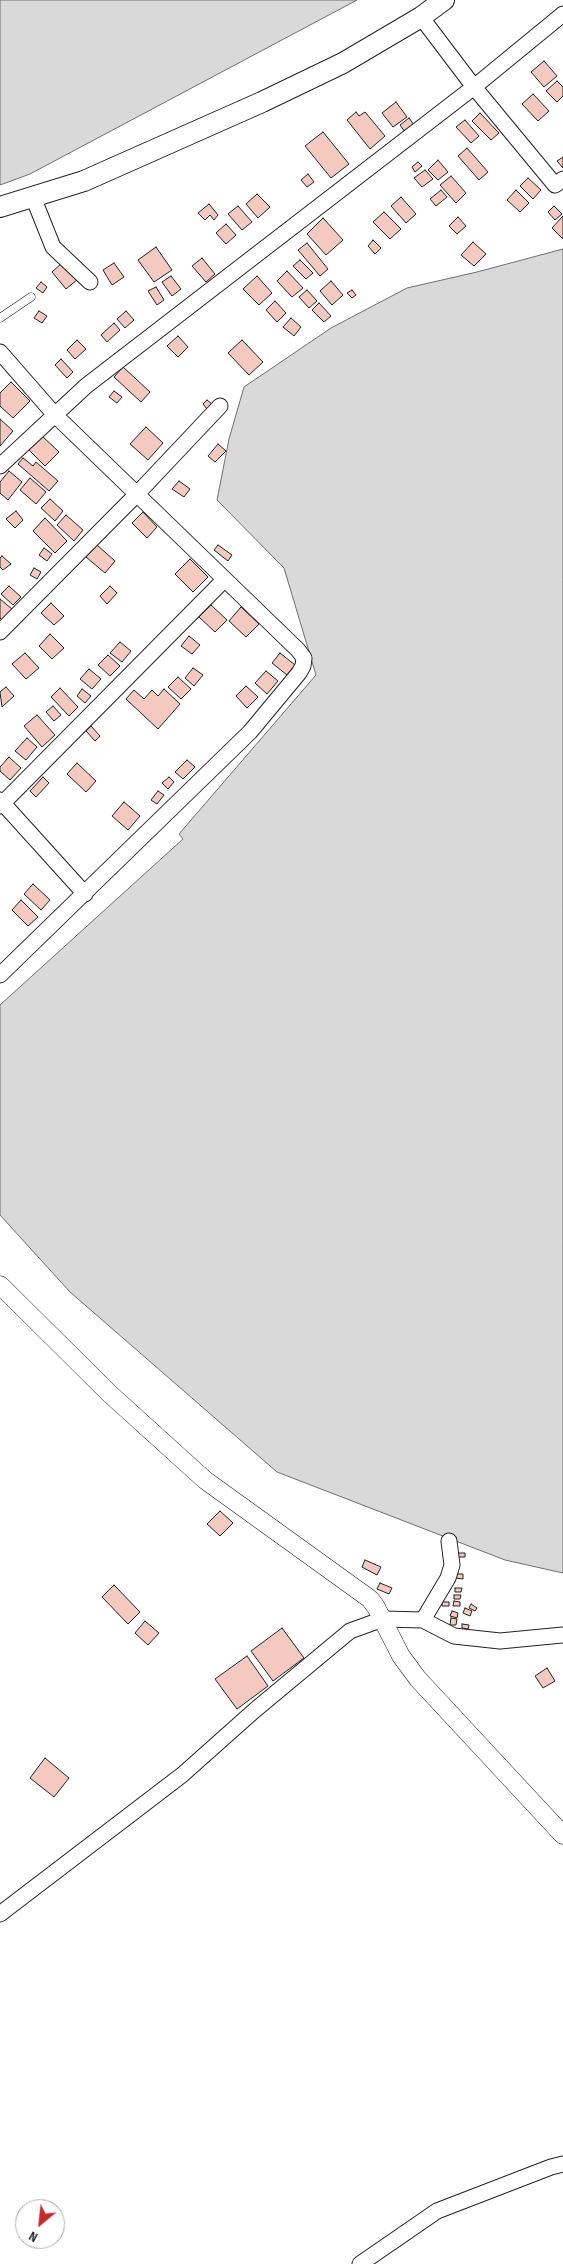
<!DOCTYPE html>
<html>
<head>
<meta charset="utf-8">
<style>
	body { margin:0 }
	#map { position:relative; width:563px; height:2264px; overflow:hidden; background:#fff; font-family:"Sofia Sans Condensed",sans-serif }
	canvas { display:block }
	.north { position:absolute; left:15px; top:2199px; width:50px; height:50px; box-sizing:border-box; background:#fff; border:1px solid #a7a7a7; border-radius:50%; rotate:208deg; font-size:14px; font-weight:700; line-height:20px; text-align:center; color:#222 }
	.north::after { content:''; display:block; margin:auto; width:18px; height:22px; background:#c62828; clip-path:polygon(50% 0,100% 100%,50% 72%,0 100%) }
</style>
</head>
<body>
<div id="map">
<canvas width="563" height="2264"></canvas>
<div class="north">N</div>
</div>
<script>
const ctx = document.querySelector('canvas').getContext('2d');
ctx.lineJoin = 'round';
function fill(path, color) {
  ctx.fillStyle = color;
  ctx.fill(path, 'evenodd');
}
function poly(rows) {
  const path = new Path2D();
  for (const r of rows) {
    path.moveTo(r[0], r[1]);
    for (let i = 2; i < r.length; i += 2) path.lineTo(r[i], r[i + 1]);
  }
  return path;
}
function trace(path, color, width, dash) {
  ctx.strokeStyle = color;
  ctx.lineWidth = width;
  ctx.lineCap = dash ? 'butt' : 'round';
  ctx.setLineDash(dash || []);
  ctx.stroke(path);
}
const water = poly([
	[0,0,357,0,30,174,0,185,0,0],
	[563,249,563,1573,505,1560,277,1472,70,1292,0,1215,0,1005,183,839,179,834,316,675,284,568,217,500,229,439,244,387,331,328,407,288,477,272,563,249]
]);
fill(water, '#d9d9d9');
trace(water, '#6f6f6f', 1);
const building = poly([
	[544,61,557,76,544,87,531,72,544,61],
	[557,81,563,87,563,96,557,102,546,91,557,81],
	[533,94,549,111,538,121,522,104,533,94],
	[396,102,407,117,393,127,382,113,396,102],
	[356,112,359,116,365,112,385,136,370,149,347,120,356,112],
	[480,113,499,133,491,140,472,121,480,113],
	[409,118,414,125,405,132,400,125,409,118],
	[465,120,479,136,471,143,456,127,465,120],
	[323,132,349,164,331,178,305,146,323,132],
	[467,148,488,172,479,180,458,156,467,148],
	[563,157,563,168,557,161,563,157],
	[438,160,448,172,438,180,428,170,438,160],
	[418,162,422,166,415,172,412,167,418,162],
	[425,170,433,179,422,187,414,178,425,170],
	[308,174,314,182,307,187,301,180,308,174],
	[451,176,466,193,456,203,440,185,451,176],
	[528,178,541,190,533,199,520,186,528,178],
	[441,190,447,197,436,206,430,199,441,190],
	[516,190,529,203,520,212,507,200,516,190],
	[257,194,270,207,258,218,246,204,257,194],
	[401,197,416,214,406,223,391,206,401,197],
	[209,204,218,215,214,220,210,215,205,220,198,213,209,204],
	[238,206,252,222,242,230,228,214,238,206],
	[554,206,562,214,555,220,548,212,554,206],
	[384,212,401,229,390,239,373,222,384,212],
	[563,216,563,239,552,228,563,216],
	[458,217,466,226,457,234,449,226,458,217],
	[323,218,343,240,326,255,307,234,323,218],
	[226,224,236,235,226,244,216,233,226,224],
	[373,240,381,248,375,254,368,246,373,240],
	[473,242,486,254,474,266,461,255,473,242],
	[307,243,328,269,320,276,298,250,307,243],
	[156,247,172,270,154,282,138,260,156,247],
	[202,258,215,274,206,282,192,266,202,258],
	[300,260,313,273,306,279,293,266,300,260],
	[63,262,78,279,66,289,52,272,63,262],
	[114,263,124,277,112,285,103,270,114,263],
	[287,271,303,288,292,297,277,281,287,271],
	[171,276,181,289,172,296,162,282,171,276],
	[257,276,272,293,259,305,243,289,257,276],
	[331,281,343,295,332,305,320,291,331,281],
	[41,282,47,287,43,293,36,288,41,282],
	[156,287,164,300,157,305,148,291,156,287],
	[307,290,317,301,309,308,299,297,307,290],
	[352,290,356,295,352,298,347,293,352,290],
	[275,301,286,313,277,322,266,310,275,301],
	[319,303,331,316,324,322,312,310,319,303],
	[39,311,47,316,42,323,34,318,39,311],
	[126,311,134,320,125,328,117,319,126,311],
	[291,318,301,327,294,336,283,327,291,318],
	[114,323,120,330,107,342,101,335,114,323],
	[178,336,188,347,178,357,167,346,178,336],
	[77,340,86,349,75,359,67,350,77,340],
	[242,340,263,362,249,375,228,353,242,340],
	[61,359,73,372,67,378,55,365,61,359],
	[123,367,150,392,141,402,114,377,123,367],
	[11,382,30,401,13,418,0,406,0,393,11,382],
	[114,391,122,397,117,403,109,397,114,391],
	[207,400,212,404,207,409,203,404,207,400],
	[0,419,13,431,0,446,0,419],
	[146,427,163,443,148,460,130,444,146,427],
	[40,434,59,452,45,466,27,448,40,434],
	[218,444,226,451,215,462,208,456,218,444],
	[23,458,33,466,36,462,58,481,49,491,18,464,23,458],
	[9,471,22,482,8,500,0,493,0,482,9,471],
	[30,478,46,492,36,504,20,490,30,478],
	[179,481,190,489,184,497,172,489,179,481],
	[50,499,63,511,55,521,41,508,50,499],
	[16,511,23,520,15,528,6,519,16,511],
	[143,512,157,527,147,538,132,523,143,512],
	[66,515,83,530,74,541,57,525,66,515],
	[45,518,67,541,55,553,33,531,45,518],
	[97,545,115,561,105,573,86,557,97,545],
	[218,545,232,555,228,561,214,550,218,545],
	[44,548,52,554,47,561,39,555,44,548],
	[2,556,11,564,3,570,0,567,0,558,2,556],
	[190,559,208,577,193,592,175,574,190,559],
	[34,568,41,572,37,579,30,575,34,568],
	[9,586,21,597,13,605,1,594,9,586],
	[110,586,117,593,107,604,100,596,110,586],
	[0,599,12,609,2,620,0,618,0,599],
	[51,603,64,616,54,625,41,613,51,603],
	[211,605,227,620,215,632,199,617,211,605],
	[241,607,259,624,246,637,229,621,241,607],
	[50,634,64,648,52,659,39,646,50,634],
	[189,636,200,645,192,654,181,646,189,636],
	[120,642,131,651,122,662,110,653,120,642],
	[25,653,39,668,26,679,12,664,25,653],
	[280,653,295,665,287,675,272,663,280,653],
	[108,655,120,666,110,676,98,665,108,655],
	[193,668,203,675,194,686,185,678,193,668],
	[89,669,101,679,92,689,80,679,89,669],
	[266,671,278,681,267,694,255,683,266,671],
	[178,677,191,689,181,699,168,687,178,677],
	[246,686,258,697,247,708,236,696,246,686],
	[6,687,14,696,2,707,0,692,6,687],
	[60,688,78,707,69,716,51,697,60,688],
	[82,689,91,696,85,703,77,696,82,689],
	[164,689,180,704,158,729,126,699,134,690,144,699,152,690,158,696,164,689],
	[53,706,61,715,54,721,46,712,53,706],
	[37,715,55,735,42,747,24,726,37,715],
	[91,726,100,736,95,741,86,731,91,726],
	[27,738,37,747,26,760,15,751,27,738],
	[9,757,21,768,10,780,0,771,0,767,9,757],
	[187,760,195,767,183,779,175,772,187,760],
	[77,763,96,781,86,792,67,774,77,763],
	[43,777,49,783,36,797,30,791,43,777],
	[169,777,174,782,168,789,162,783,169,777],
	[158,791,164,795,157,804,151,800,158,791],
	[124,802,140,816,128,830,112,816,124,802],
	[33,884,50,900,41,910,24,894,33,884],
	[21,900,38,917,28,926,12,910,21,900],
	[220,1511,233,1523,220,1536,207,1524,220,1511],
	[458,1553,465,1553,465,1557,458,1557,458,1553],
	[365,1560,381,1567,377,1575,362,1567,365,1560],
	[456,1574,463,1574,463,1579,456,1578,456,1574],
	[380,1583,392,1588,389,1594,377,1589,380,1583],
	[114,1585,140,1612,128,1624,102,1597,114,1585],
	[455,1588,462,1588,461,1592,455,1592,455,1588],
	[454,1595,461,1595,460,1599,454,1599,454,1595],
	[454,1601,460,1602,460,1606,453,1606,454,1601],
	[442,1602,449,1602,449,1606,442,1606,442,1602],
	[471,1604,477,1608,475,1611,469,1608,471,1604],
	[465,1608,472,1611,470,1616,463,1613,465,1608],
	[452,1611,458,1613,457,1618,450,1616,452,1611],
	[451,1618,457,1619,456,1625,450,1625,451,1618],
	[145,1621,159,1633,148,1645,135,1633,145,1621],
	[462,1624,469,1625,468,1629,462,1628,462,1624],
	[282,1628,304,1658,273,1681,251,1651,282,1628],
	[247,1656,268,1686,237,1709,215,1679,247,1656],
	[547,1668,555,1681,543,1688,535,1676,547,1668],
	[45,1758,69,1778,54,1797,30,1778,45,1758]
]);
fill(building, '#f3c9c0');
trace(building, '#222', 1);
const service = poly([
	[0,318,31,297]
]);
const minor = poly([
	[421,17,474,87,555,185,563,179],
	[33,197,53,247,90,282],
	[0,352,55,415,298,650,304,658,303,666,299,673,250,732,0,975],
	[0,466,86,386,474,87,563,14],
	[0,632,136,495,220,406],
	[0,800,85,894],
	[0,806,224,580],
	[423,1620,448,1578,452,1565,449,1541],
	[0,1914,182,1775,255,1710,350,1631,383,1619,423,1620,454,1636,500,1641,563,1635],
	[360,2264,437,2211,551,2167,563,2164]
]);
const tertiary = poly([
	[0,1285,110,1394,205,1480,370,1599,376,1607,401,1656,418,1679,563,1835]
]);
const secondary = poly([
	[0,207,84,181,262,102,343,63,421,17,444,0]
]);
trace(service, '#222', 9);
trace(minor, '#222', 17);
trace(tertiary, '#222', 19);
trace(secondary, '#222', 22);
trace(service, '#fff', 8);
trace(minor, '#fff', 15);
trace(tertiary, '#fff', 18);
trace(secondary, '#fff', 20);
</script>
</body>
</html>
